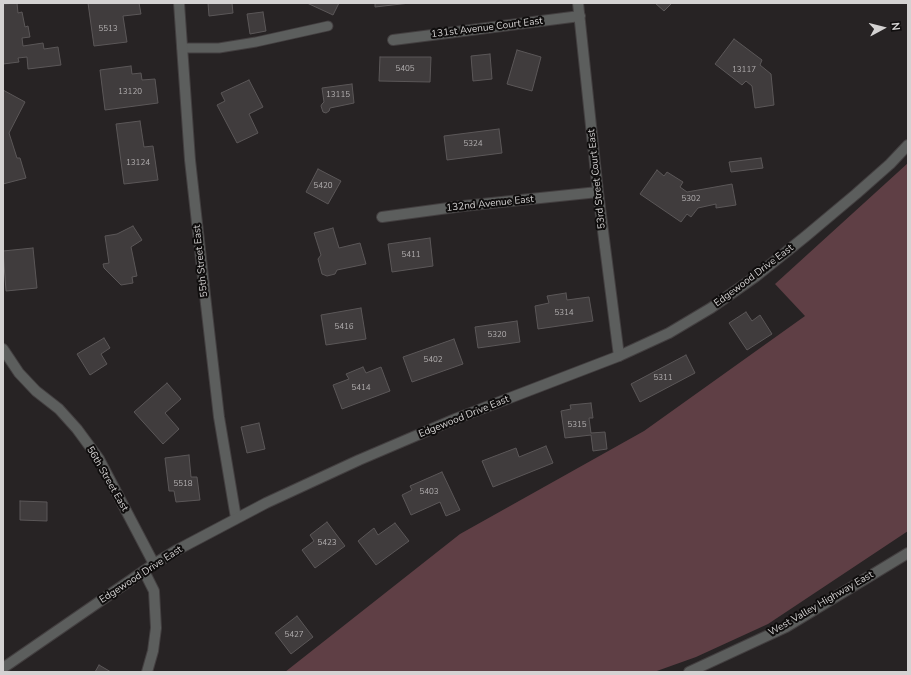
<!DOCTYPE html>
<html>
<head>
<meta charset="utf-8">
<style>
	body { margin:0 }
	#map { position:relative; width:911px; height:675px; overflow:hidden; background:#272324; font-family:"Nunito Sans",sans-serif }
	canvas { display:block }
	.frame { position:absolute; inset:0; border:4px solid #d4d2d2; pointer-events:none }
	.north { position:absolute; left:863px; top:8px; width:40px; height:40px; -webkit-text-stroke:3px #0f0d0d; paint-order:stroke; rotate:83deg; font-size:11px; font-weight:700; line-height:16px; text-align:center; color:#d4d2d2 }
	.north::after { content:''; display:block; margin:auto; width:14px; height:18px; background:#d4d2d2; clip-path:polygon(50% 0,100% 100%,50% 72%,0 100%) }
</style>
</head>
<body>
<div id="map">
<canvas width="911" height="675"></canvas>
<div class="frame"></div>
<div class="north">N</div>
</div>
<script>
const ctx = document.querySelector('canvas').getContext('2d');
ctx.lineJoin = 'round';
function fill(path, color) {
  ctx.fillStyle = color;
  ctx.fill(path, 'evenodd');
}
function poly(rows) {
  const path = new Path2D();
  for (const r of rows) {
    path.moveTo(r[0], r[1]);
    for (let i = 2; i < r.length; i += 2) path.lineTo(r[i], r[i + 1]);
  }
  return path;
}
function trace(path, color, width, dash) {
  ctx.strokeStyle = color;
  ctx.lineWidth = width;
  ctx.lineCap = dash ? 'butt' : 'round';
  ctx.setLineDash(dash || []);
  ctx.stroke(path);
}
function write(font, color, halo, rows, align = 'center') {
  ctx.font = font + ' "Nunito Sans",sans-serif';
  ctx.lineWidth = 4;
  ctx.setLineDash([]);
  ctx.textBaseline = 'middle';
  ctx.strokeStyle = halo;
  ctx.fillStyle = color;
  for (const [text, x, y, turn = 0] of rows) {
    ctx.save();
    ctx.translate(x, y);
    ctx.rotate((+turn || 0) * Math.PI / 180);
    ctx.textAlign = isNaN(turn) ? turn : align;
    if (halo) ctx.strokeText(text, 0, 0);
    ctx.fillText(text, 0, 0);
    ctx.restore();
  }
}
fill(poly([
	[908,163,908,531,768,624,696,657,654,672,285,672,460,534,644,431,805,316,775,284]
]), '#5f3f45');
const building = poly([
	[17,3,18,13,22,12,25,27,28,26,30,37,22,38,23,46,43,43,44,49,58,47,61,65,28,69,27,57,18,58,19,62,3,64,3,4,17,3],
	[88,3,139,3,141,14,123,16,127,42,94,46,88,3],
	[208,3,232,3,233,13,209,16,208,3],
	[307,3,339,3,333,15,307,3],
	[375,3,410,3,375,7,375,3],
	[655,3,672,3,664,11,655,3],
	[263,12,266,31,250,34,247,14,263,12],
	[734,39,762,60,760,65,771,74,774,105,755,108,752,86,746,81,742,85,715,64,734,39],
	[517,50,541,57,532,91,507,84,517,50],
	[490,54,492,79,473,81,471,56,490,54],
	[380,57,431,57,430,82,379,81,380,57],
	[131,66,132,74,141,73,142,80,155,79,158,103,105,110,100,70,131,66],
	[249,80,263,107,249,114,258,133,237,143,217,105,225,101,221,93,249,80],
	[352,84,354,103,330,108,329,111,326,113,323,112,321,106,322,104,324,102,322,88,352,84],
	[3,90,25,102,9,133,17,158,20,158,26,178,3,184,3,90],
	[140,121,144,147,153,146,158,180,124,184,116,124,140,121],
	[499,129,502,153,447,160,444,136,499,129],
	[761,158,763,168,731,172,729,162,761,158],
	[318,169,341,181,328,204,306,192,318,169],
	[657,170,664,176,667,172,683,182,680,187,687,192,732,184,736,205,716,208,716,204,698,208,691,217,687,214,681,222,640,194,657,170],
	[133,226,142,240,131,247,137,276,132,277,133,283,121,285,104,268,103,264,109,263,105,236,117,234,133,226],
	[333,228,339,248,360,243,366,264,337,270,335,274,327,276,322,274,318,259,321,255,314,233,333,228],
	[430,238,433,266,392,272,388,244,430,238],
	[33,248,37,288,6,291,3,251,33,248],
	[566,293,567,300,589,297,593,321,538,329,535,306,549,303,547,296,566,293],
	[361,308,366,339,326,345,321,315,361,308],
	[746,312,752,321,760,315,772,334,747,350,729,323,746,312],
	[517,321,520,342,478,348,475,327,517,321],
	[104,338,110,348,101,354,107,364,90,375,77,354,104,338],
	[454,339,463,364,412,382,403,357,454,339],
	[686,355,695,373,640,402,631,384,686,355],
	[363,367,366,373,381,367,390,391,342,409,333,385,349,379,346,374,363,367],
	[167,383,181,399,165,413,179,429,163,444,134,412,167,383],
	[591,403,593,418,589,418,591,433,605,432,607,449,593,451,591,435,565,438,561,411,571,409,570,405,591,403],
	[259,423,265,449,247,453,241,427,259,423],
	[546,446,553,463,493,487,482,461,516,448,519,457,546,446],
	[189,455,191,477,197,477,200,500,176,502,174,491,169,491,165,458,189,455],
	[442,472,460,510,446,516,440,502,411,515,402,495,412,490,410,486,442,472],
	[20,501,47,502,47,521,20,520,20,501],
	[327,522,345,546,315,568,302,550,314,541,310,535,327,522],
	[395,523,409,541,376,565,358,541,374,528,378,535,395,523],
	[297,616,313,637,291,654,275,633,297,616],
	[99,665,111,672,95,672,99,665]
]);
fill(building, '#403c3d');
trace(building, '#5b5758', 1);
const service = poly([
	[182,48,219,48,256,42,328,26]
]);
const minor = poly([
	[179,3,190,160,206,304,219,417,236,518],
	[578,3,598,192,619,356],
	[393,40,580,16],
	[382,217,463,206,598,192],
	[3,349,19,373,36,391,59,409,77,429,99,459,154,564],
	[144,571,154,591,156,628,153,651,147,672]
]);
const tertiary = poly([
	[3,668,154,564,177,550,266,503,359,460,455,419,619,356,669,333,711,308,755,277,806,236,856,194,890,164,908,145],
	[689,672,786,627,908,553]
]);
trace(service, '#433f40', 11);
trace(minor, '#433f40', 12);
trace(tertiary, '#433f40', 12);
trace(service, '#5c5e5d', 9);
trace(minor, '#5c5e5d', 10);
trace(tertiary, '#5c5e5d', 10);
write('8px', '#afacad', null, [
	["5513",108,29],
	["5405",405,69],
	["13117",744,70],
	["13120",130,92],
	["13115",338,95],
	["5324",473,144],
	["13124",138,163],
	["5420",323,186],
	["5302",691,199],
	["5411",411,255],
	["5314",564,313],
	["5416",344,327],
	["5320",497,335],
	["5402",433,360],
	["5311",663,378],
	["5414",361,388],
	["5315",577,425],
	["5518",183,484],
	["5403",429,492],
	["5423",327,543],
	["5427",294,635]
]);
write('10px', '#d4d2d2', '#0f0d0d', [
	["131st Avenue Court East",487,28,-7],
	["53rd Street Court East",597,179,-96],
	["132nd Avenue East",490,204,-6],
	["55th Street East",201,261,-96],
	["Edgewood Drive East",754,276,-37],
	["Edgewood Drive East",464,417,-22],
	["56th Street East",107,479,60],
	["Edgewood Drive East",141,575,-33],
	["West Valley Highway East",821,604,-30]
]);
</script>
</body>
</html>
